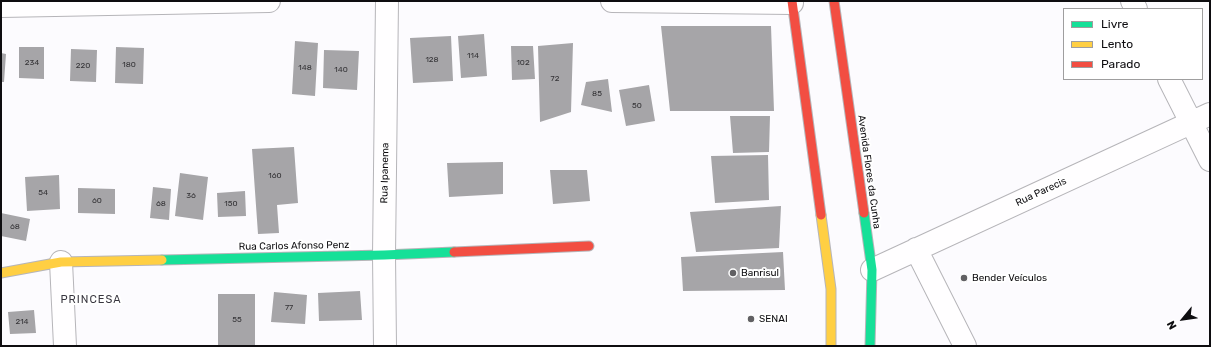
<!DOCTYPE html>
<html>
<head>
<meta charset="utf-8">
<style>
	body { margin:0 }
	#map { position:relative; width:1211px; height:347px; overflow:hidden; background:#fcfbfe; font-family:Rubik,sans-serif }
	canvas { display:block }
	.frame { position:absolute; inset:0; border:2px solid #0e0d10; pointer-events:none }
	.legend { position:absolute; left:1063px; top:8px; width:140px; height:72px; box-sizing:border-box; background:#fff; border:1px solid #9f9e9f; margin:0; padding:5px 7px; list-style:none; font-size:12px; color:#0e0d10 }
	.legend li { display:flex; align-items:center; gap:8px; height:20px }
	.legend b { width:20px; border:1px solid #9f9e9f }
	.north { position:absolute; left:1163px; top:299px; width:40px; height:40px; -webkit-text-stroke:3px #fff; paint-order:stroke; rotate:241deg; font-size:11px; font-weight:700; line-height:16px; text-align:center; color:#0e0d10 }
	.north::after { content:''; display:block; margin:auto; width:14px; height:18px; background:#0e0d10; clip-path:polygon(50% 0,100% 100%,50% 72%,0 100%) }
</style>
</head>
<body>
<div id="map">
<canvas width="1211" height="347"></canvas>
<div class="frame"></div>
<ul class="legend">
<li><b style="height:5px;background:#16e098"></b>Livre</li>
<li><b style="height:5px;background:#ffcf43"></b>Lento</li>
<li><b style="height:5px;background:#f24e42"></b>Parado</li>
</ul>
<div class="north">N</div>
</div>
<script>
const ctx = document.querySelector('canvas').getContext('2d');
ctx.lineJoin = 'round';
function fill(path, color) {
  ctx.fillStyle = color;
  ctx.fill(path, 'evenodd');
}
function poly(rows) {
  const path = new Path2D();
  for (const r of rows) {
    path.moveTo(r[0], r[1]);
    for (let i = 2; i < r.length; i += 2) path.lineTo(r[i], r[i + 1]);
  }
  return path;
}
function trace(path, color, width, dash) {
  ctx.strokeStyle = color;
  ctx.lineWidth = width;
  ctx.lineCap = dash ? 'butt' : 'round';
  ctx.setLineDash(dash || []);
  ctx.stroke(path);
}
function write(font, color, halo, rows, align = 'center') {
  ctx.font = font + ' Rubik,sans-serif';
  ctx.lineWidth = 4;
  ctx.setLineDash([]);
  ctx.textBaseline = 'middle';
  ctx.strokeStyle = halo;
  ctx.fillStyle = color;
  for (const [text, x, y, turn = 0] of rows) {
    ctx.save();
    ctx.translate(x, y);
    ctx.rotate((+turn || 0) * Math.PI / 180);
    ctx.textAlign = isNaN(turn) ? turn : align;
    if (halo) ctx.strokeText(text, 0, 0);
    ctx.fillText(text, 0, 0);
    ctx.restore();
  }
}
fill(poly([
	[661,26,771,26,774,111,670,111],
	[484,34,487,76,461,78,458,36],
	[451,36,453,81,413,83,410,38],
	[295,41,318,43,315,96,292,94],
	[573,43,571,112,540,122,538,46],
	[511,46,533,46,535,79,512,80],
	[19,47,44,47,44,79,19,78],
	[116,47,144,48,143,84,115,83],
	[71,49,97,50,96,82,70,81],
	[324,50,359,51,357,90,323,88],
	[1,53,6,54,4,82,1,82],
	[608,79,612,112,581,105,586,82],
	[649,85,655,121,626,126,619,90],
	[730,116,770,116,769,152,733,153],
	[294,147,298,203,277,205,279,233,258,234,252,149],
	[768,155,769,200,715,203,711,156],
	[503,162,503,194,449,197,447,163],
	[550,170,587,170,590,201,553,204],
	[180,173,208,177,203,220,175,216],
	[59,175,60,209,27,211,25,177],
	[153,187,171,189,169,220,150,218],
	[78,188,115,189,115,214,78,213],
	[245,191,246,216,218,217,217,193],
	[781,206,779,248,696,252,690,212],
	[1,213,30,219,26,241,1,236],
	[783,252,785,290,683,291,681,257],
	[360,291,362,320,319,321,318,293],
	[274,292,307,295,305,324,271,322],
	[218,294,255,294,255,346,218,346],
	[34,310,36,333,10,334,8,312]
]), '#a6a5a8');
const street = poly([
	[612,1,792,3],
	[1132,1,1136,9],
	[1,6,269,1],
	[1169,79,1210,160],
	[916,249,965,346],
	[61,262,65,346],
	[872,270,1210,114],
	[385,346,384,255,387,1]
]);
const fast = poly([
	[864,213,872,270,870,346],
	[162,260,384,255,454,252]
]);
const slow = poly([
	[821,215,831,289,831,346],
	[1,273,61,262,162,260]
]);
const jam = poly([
	[792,1,821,215],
	[834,1,864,213],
	[454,252,589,246]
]);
trace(street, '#b6b5b9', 24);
trace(fast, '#b6b5b9', 11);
trace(slow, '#b6b5b9', 11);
trace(jam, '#b6b5b9', 11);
trace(street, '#fffeff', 22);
trace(fast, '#16e098', 9);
trace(slow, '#ffcf43', 9);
trace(jam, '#f24e42', 9);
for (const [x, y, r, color] of [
	[733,273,4,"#616063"],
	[964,278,4,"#616063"],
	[751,319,4,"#616063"]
]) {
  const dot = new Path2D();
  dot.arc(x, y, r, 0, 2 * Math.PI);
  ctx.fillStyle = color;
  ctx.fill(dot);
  trace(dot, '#fff', 1.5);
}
write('8px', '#343336', null, [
	["114",473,56],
	["128",432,60],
	["234",32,63],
	["102",523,63],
	["180",129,65],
	["220",83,66],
	["148",305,68],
	["140",341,70],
	["72",555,79],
	["85",597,94],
	["50",637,106],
	["160",275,176],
	["54",43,193],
	["36",191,196],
	["60",97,201],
	["68",161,204],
	["150",231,204],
	["68",15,227],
	["77",289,308],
	["55",237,320],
	["214",22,322]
]);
write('10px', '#0e0d10', '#fff', [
	["Avenida Flores da Cunha",869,172,82],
	["Rua Ipanema",385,173,-89],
	["Rua Parecis",1041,192,-25],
	["Rua Carlos Afonso Penz",294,246,-1]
]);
write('10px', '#0e0d10', '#fff', [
	["Banrisul",741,273],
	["Bender Veículos",972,278],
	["SENAI",759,319]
], 'left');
ctx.letterSpacing = '1px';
write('11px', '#38363f', '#fff', [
	["PRINCESA",91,300]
]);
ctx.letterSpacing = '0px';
</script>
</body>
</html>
